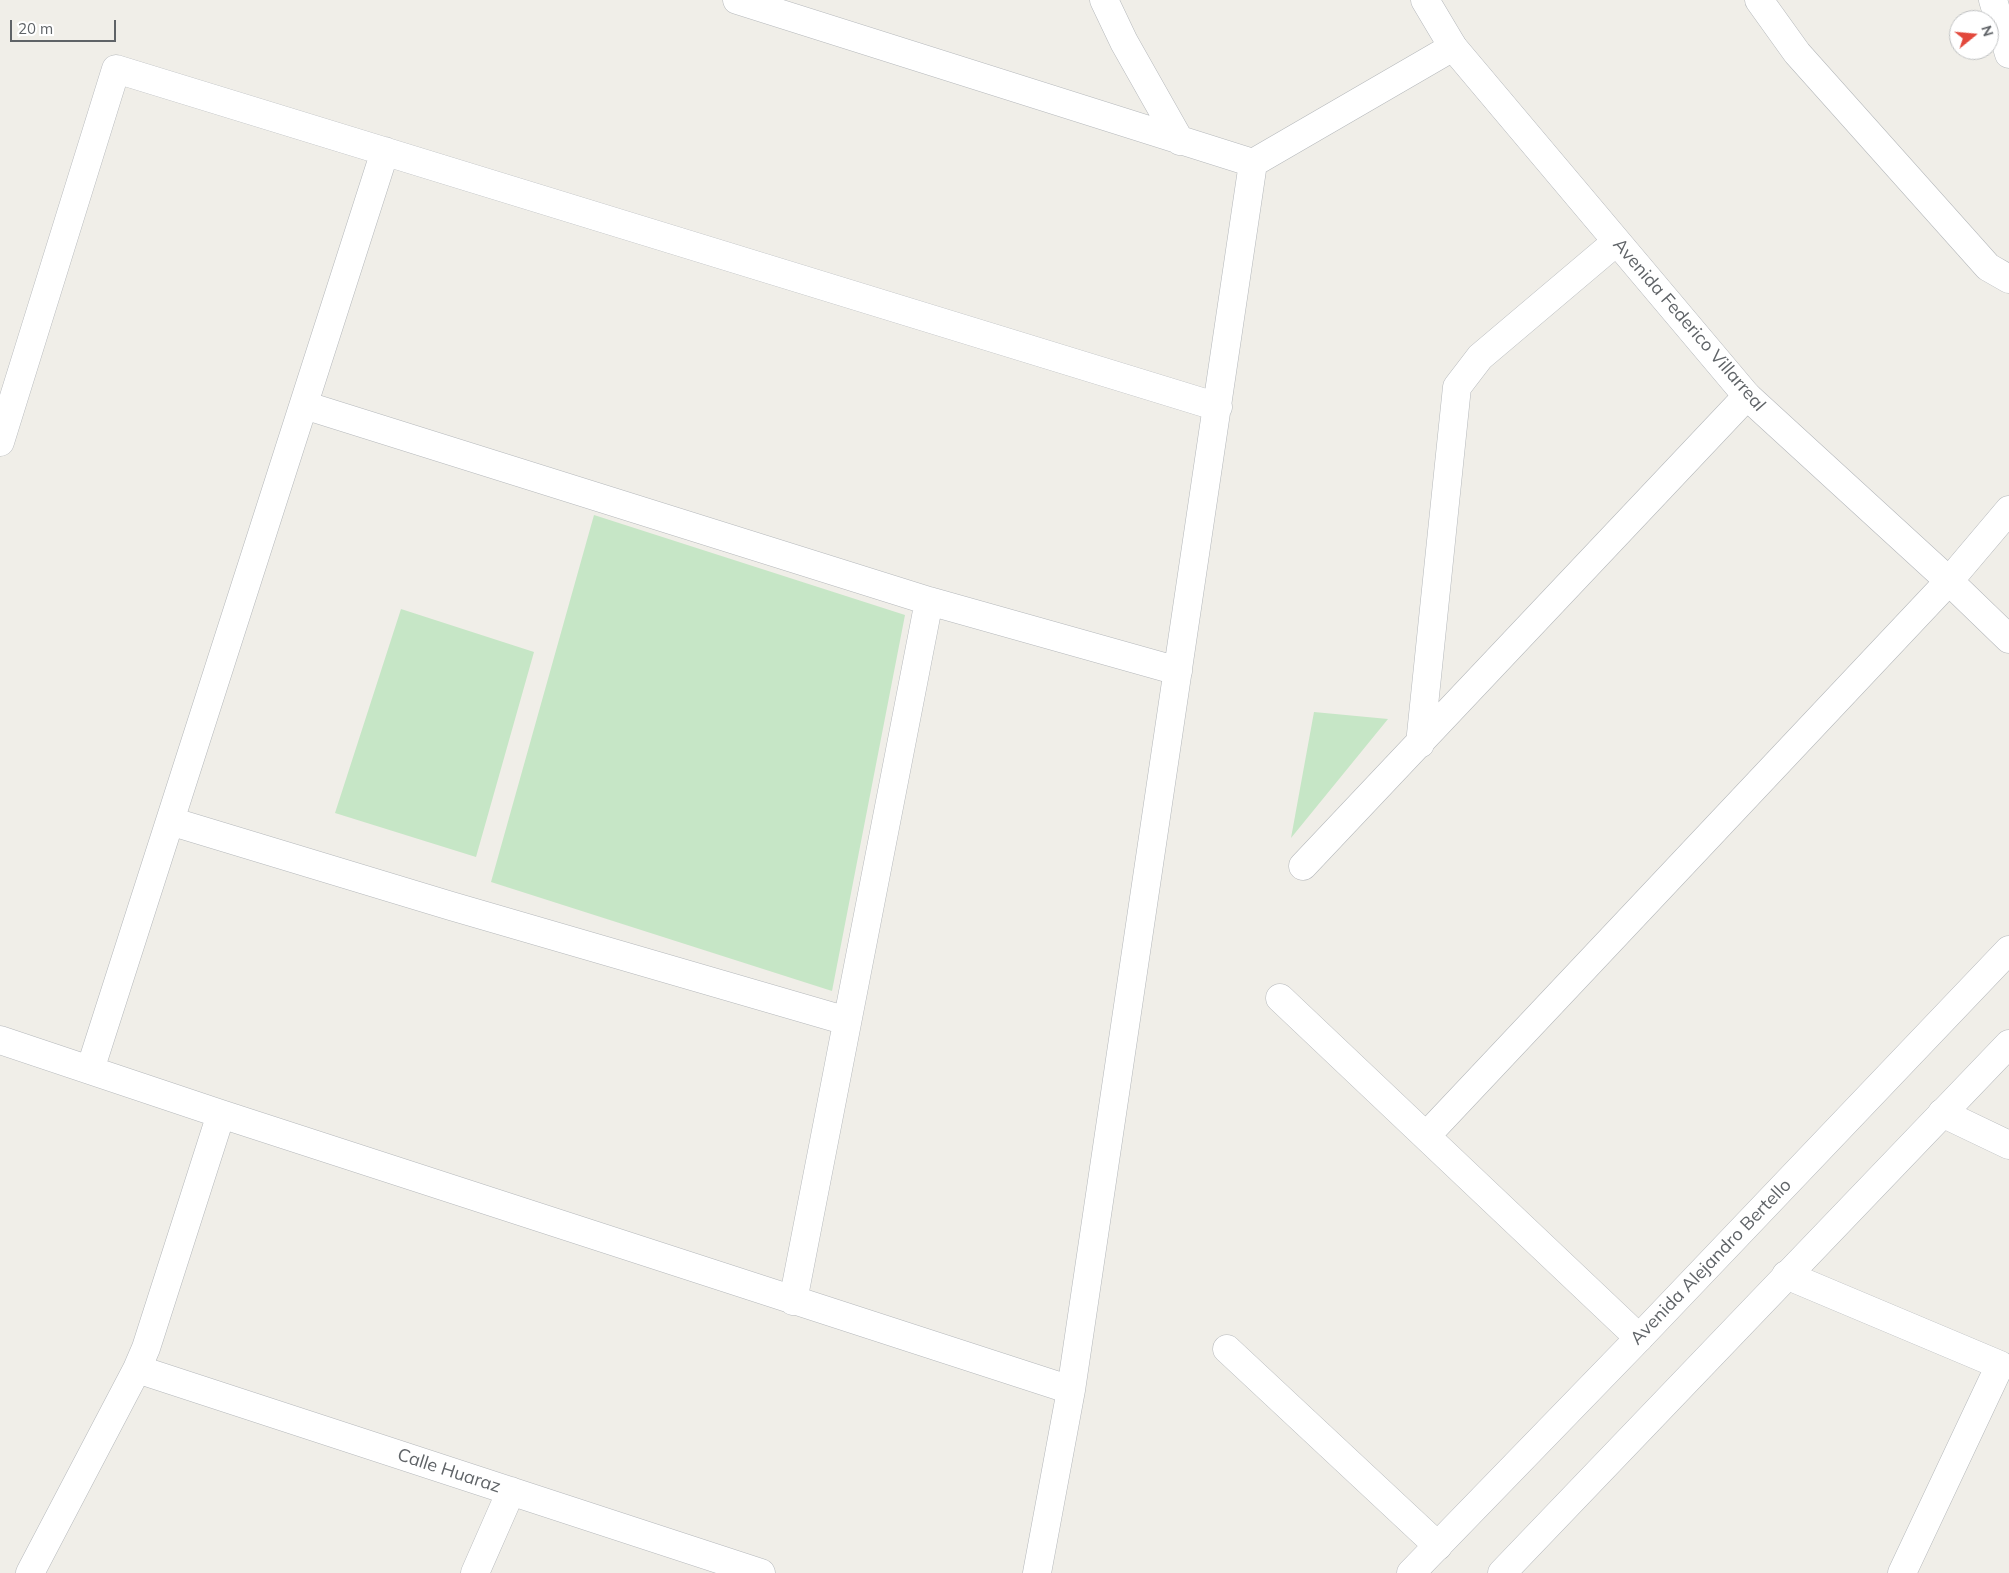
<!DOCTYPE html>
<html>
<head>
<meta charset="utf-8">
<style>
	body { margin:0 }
	#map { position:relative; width:2009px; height:1573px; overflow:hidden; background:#f0eee8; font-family:Mulish,sans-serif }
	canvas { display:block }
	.north { position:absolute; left:1949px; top:10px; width:50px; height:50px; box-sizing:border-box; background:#fff; border:1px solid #bfc1c2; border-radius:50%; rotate:73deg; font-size:14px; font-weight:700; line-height:20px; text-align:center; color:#5f6367 }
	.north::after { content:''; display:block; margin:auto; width:18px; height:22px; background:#e2483c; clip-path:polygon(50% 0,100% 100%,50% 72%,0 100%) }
	.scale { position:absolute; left:10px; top:20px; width:106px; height:22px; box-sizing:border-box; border:2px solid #5f6367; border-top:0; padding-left:6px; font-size:15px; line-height:18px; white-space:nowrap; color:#5f6367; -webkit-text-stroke:4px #fff; paint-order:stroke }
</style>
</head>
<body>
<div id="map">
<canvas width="2009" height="1573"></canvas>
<div class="north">N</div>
<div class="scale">20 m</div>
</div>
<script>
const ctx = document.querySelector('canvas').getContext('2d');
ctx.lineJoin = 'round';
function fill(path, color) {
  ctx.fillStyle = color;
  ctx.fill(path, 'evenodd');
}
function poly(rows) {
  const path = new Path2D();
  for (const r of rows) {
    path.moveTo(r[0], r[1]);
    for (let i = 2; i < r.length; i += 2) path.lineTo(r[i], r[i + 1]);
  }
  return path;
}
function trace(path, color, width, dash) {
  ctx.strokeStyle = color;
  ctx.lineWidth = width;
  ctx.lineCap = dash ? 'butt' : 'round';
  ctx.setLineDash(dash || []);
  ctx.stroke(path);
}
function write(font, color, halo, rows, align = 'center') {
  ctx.font = font + ' Mulish,sans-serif';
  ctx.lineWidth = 4;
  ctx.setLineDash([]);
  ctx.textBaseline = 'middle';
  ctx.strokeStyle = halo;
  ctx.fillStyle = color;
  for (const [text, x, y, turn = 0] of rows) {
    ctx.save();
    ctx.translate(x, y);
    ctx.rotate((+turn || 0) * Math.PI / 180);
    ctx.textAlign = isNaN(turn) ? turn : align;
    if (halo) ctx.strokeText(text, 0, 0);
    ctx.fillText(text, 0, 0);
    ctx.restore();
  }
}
fill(poly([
	[594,515,905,615,832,991,491,882],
	[401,609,534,652,476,857,335,813],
	[1314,712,1388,719,1291,838]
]), '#c6e6c6');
const street = poly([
	[737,0,1253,163,1453,47],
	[1104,0,1124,42,1180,141],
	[1759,0,1797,53,1988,267,2009,279],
	[1993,0,2009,54],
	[304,405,929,601,1178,671],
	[0,442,116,69,1218,407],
	[1420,744,1457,387,1480,357,1616,242],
	[170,821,451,906,847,1021],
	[1303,866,1747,396],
	[1280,998,1639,1338],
	[0,1040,221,1114,1071,1390],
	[90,1070,385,151],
	[1942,1113,2009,1145],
	[1427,1135,1949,581,2009,510],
	[1786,1275,2000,1365,1902,1573],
	[793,1301,929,601],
	[1227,1349,1438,1546],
	[137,1369,761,1573],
	[30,1573,137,1369,146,1348,221,1114],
	[475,1573,511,1491],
	[1037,1573,1071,1390,1253,163]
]);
const secondary = poly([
	[1425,0,1453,47,1747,396,1949,581,2009,639],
	[1411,1573,1639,1338,2009,950],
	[1502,1573,2009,1044]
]);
trace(street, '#b5b8bb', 29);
trace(secondary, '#b4b7bb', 29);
trace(street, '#fff', 28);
trace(secondary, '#fff', 28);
write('18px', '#5f6367', '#fff', [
	["Avenida Federico Villarreal",1689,325,49],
	["Avenida Alejandro Bertello",1711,1262,-46],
	["Calle Huaraz",449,1471,18]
]);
</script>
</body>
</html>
